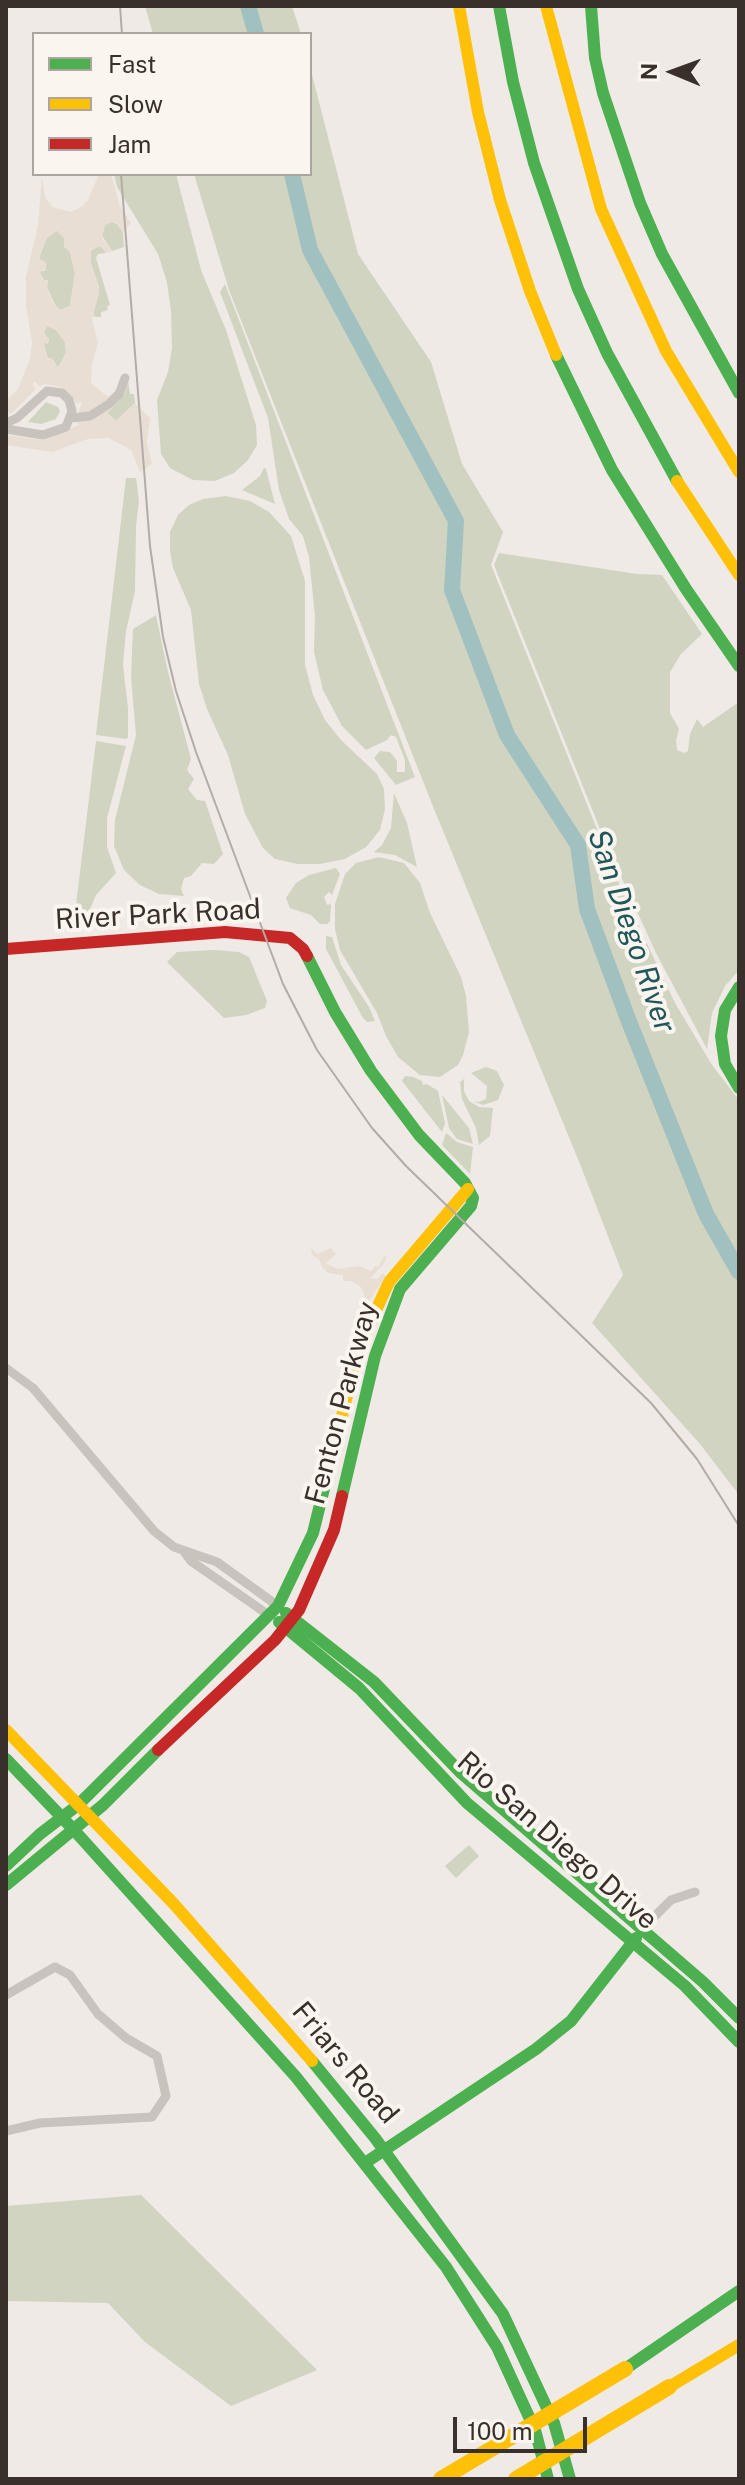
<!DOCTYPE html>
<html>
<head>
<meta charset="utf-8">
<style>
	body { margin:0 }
	#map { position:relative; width:745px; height:2485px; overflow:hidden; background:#efeae5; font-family:"Public Sans",sans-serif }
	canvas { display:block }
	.frame { position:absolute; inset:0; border:8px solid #3a302b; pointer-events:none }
	.legend { position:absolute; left:32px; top:32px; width:280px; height:144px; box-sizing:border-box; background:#faf5ee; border:2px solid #ada6a0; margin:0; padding:10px 14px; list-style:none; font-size:24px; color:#3a302b }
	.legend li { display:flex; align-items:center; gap:16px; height:40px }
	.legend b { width:40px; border:2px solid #ada6a0 }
	.north { position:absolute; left:633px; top:32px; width:80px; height:80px; -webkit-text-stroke:6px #faf5ee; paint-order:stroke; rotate:271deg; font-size:22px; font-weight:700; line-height:32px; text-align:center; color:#3a302b }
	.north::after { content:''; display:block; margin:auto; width:28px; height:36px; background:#3a302b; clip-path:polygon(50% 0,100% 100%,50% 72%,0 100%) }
	.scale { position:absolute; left:453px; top:2417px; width:134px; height:36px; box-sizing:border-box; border:4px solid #3a302b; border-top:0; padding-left:10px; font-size:24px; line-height:28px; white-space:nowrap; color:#3a302b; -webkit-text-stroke:6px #faf5ee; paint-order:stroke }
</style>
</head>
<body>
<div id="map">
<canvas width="745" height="2485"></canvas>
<div class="frame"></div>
<ul class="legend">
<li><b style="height:10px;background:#4caf50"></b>Fast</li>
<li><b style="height:10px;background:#ffc107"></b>Slow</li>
<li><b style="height:10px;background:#c62828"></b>Jam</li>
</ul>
<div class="north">N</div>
<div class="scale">100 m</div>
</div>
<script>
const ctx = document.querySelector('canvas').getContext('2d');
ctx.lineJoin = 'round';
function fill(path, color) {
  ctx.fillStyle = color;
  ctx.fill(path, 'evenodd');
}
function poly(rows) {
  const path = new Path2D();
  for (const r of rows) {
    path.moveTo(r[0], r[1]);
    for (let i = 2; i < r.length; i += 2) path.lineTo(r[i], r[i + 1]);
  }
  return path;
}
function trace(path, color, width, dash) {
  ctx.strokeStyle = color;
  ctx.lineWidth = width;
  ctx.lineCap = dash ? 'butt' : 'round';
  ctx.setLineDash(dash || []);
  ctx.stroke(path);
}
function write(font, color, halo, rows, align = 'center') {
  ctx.font = font + ' "Public Sans",sans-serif';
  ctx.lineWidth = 8;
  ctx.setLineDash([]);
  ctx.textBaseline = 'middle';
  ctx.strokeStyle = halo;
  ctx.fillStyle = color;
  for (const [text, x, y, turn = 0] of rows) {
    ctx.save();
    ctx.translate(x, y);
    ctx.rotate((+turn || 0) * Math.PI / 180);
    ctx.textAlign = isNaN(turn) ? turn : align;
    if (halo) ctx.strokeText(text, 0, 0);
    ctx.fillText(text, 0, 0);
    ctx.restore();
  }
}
fill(poly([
	[145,6,292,6,301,34,153,34],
	[310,67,358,254,431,362,462,464,503,532,491,565,619,884,675,1003,712,1065,739,1100,739,1495,700,1444,592,1323,623,1275,580,1164,432,804,229,290,194,174,310,174],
	[114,174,176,174,201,270,226,330,256,425,257,445,248,460,234,473,215,481,193,480,170,468,161,454,157,400,168,372,172,348,171,311,167,282,158,254,117,187],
	[112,222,117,224,123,232,124,247,112,251,101,234,104,225],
	[57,230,72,243,70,252,75,274,70,306,60,310,55,305,47,287,48,280,44,280,39,271,45,271,46,264,39,260,41,249,47,238],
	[97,246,102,247,106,253,98,254,96,258,110,305,107,306,108,310,101,312,101,317,97,317,93,316,99,287,90,261,91,251],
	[225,284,415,777,396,785,374,758,380,751,390,752,397,761,397,772,405,772,405,760,396,737,391,735,387,740,366,750,342,726,323,690,314,652,315,616,309,557,303,536,289,519,279,490,268,418,220,292],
	[47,326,56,330,65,342,66,352,62,363,57,367,53,359,48,358,44,346,43,341,48,343,49,340,44,333],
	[128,381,130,394,134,394,135,403,116,421,107,413,119,401],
	[46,402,58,407,60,411,56,419,41,424,28,422],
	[264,468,266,469,275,504,242,490,260,476],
	[126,478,136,478,139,501,136,526,135,591,126,631,123,665,128,708,128,737,126,739,96,735],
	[226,496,250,501,269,512,291,536,305,581,305,665,313,695,325,720,341,740,377,774,384,789,385,809,380,830,366,847,345,859,320,864,298,864,275,859,263,848,245,814,228,755,207,709,199,684,191,610,173,568,170,551,170,532,178,515,189,505,203,499],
	[499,553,637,574,662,575,702,634,681,654,670,672,670,713,679,729,676,741,677,750,684,753,688,751,690,734,697,719,703,727,739,702,739,970,725,986,712,1013,707,1049,656,953,604,839,494,565],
	[156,615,167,668,191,759,187,770,194,779,188,789,197,800,205,801,223,854,214,864,202,863,191,876,184,878,181,889,184,896,159,894,140,885,124,870,114,846,115,820,136,735,131,677,133,629],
	[96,741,126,746,107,818,107,847,116,873,96,895,85,921,81,924,76,905],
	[394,793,407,823,417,867,395,855,374,852,382,845,391,828],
	[379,857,404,863,420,883,430,913,461,977,466,996,469,1032,463,1055,458,1065,440,1077,420,1075,398,1057,386,1036,377,1013,340,950,335,929,335,904,345,874,356,863],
	[336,868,340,874,332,895,329,892,324,897,327,905,331,904,330,921,327,924,320,924,311,915,290,908,286,898,296,883,309,875],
	[326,936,332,937,341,965,369,1007,375,1021,367,1022,363,1018,326,949],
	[214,950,239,952,249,957,267,1001,265,1008,246,1015,224,1018,167,962,177,952],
	[486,1067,497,1071,504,1085,498,1100,483,1105,473,1101,479,1102,486,1099,487,1086,471,1073],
	[405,1076,413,1077,422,1081,423,1085,427,1084,438,1091,445,1123,442,1132,402,1081],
	[464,1079,464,1091,469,1101,479,1107,493,1108,490,1136,479,1145,476,1128,462,1099,460,1082],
	[442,1095,469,1128,473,1144,457,1139,449,1128],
	[446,1133,457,1142,473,1147,470,1174,442,1145],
	[469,1845,479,1856,456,1878,445,1866],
	[141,2195,317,2370,231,2406,145,2342,108,2303,6,2301,6,2206]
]), '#d0d4c0');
fill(poly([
	[99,174,111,174,120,206,131,223,123,232,117,223,112,222,105,225,102,238,112,251,106,253,100,246,91,251,91,266,97,280,99,293,92,319,98,343,92,364,91,383,108,397,129,380,125,393,107,413,116,421,135,403,150,418,147,443,152,464,140,472,131,450,109,438,88,439,52,452,6,445,6,435,43,440,79,425,76,421,82,401,77,404,61,387,45,384,39,386,35,381,32,384,36,389,12,413,6,414,6,401,18,389,30,359,32,343,26,305,26,277,38,225,42,176,45,197,52,207,71,212,83,206,88,200],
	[57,231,64,238,64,247,70,252,75,274,70,306,60,310,54,305,47,288,48,280,43,280,40,272,46,269,45,261,39,259,47,238],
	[47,326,56,330,65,342,66,352,59,366,57,366,53,359,48,358,45,352,44,343,47,344,49,340,44,333],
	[311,1248,317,1254,331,1248,336,1254,326,1263,337,1269,360,1266,371,1271,375,1266,378,1267,384,1256,387,1257,383,1265,370,1278,377,1279,383,1273,386,1276,367,1304,364,1304,364,1293,360,1286,351,1281,343,1281,343,1275,328,1273,322,1267,319,1259,312,1255]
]), '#e9ded3');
trace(poly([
	[248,6,256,34],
	[292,174,310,250,456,521,452,590,507,735,578,845,587,909,628,1019,706,1214,739,1272]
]), '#a1c0c0', 16);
trace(poly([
	[71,418,90,416,109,404,119,394,125,378],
	[6,423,17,418,47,391,62,393,69,400,72,411,66,427,43,435,6,429],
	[6,1368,33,1388,154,1531,174,1547,217,1562,278,1606],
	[185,1553,191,1561,270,1616],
	[642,1929,671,1900,695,1892],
	[6,1995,55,1967,70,1975,98,2014,126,2038,157,2056,166,2096,152,2117,40,2123,6,2131]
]), '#c9c3be', 9);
trace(poly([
	[499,6,513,82,534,163,578,289,607,353,677,481],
	[591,6,595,58,603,93,640,203,662,254,739,393],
	[556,355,612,470,686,589,739,666],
	[307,956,335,1012,371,1071,419,1135,465,1183,473,1198,471,1206,400,1289,375,1356,342,1496],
	[739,987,725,1010,721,1036,725,1064,739,1088],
	[286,1613,374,1682,461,1773,703,1982,739,2018],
	[279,1622,359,1688,467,1803,685,1986,739,2042],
	[6,1759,74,1830,296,2077,446,2267,497,2347,535,2430,548,2479],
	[6,1866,40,1834,78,1805,278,1606,313,1533,333,1452],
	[6,1885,103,1805,158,1750],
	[312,2061,375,2138,503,2314,554,2423,570,2479],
	[365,2163,536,2049,571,2021,636,1938],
	[625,2369,739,2291]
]), '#4caf50', 12);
trace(poly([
	[459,6,478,112,500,200,530,291,556,355],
	[546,6,601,209,666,351,739,472],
	[677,481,739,575],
	[333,1452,359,1347,389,1282,468,1189],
	[6,1730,173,1903,312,2061],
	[669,2387,739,2345]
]), '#ffc107', 12);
trace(poly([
	[6,949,225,932,290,938,303,949,307,956],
	[158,1750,275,1640,299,1610,334,1530,342,1496]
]), '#c62828', 12);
trace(poly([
	[120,6,122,34],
	[121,174,150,546,163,637,176,691,196,752,283,984,317,1050,372,1128,406,1166,651,1403,697,1459,739,1526]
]), '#b1aca8', 2);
trace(poly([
	[441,2479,625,2369],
	[516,2479,669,2387]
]), '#ffc107', 16);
write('28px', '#3a302b', '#faf5ee', [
	["River Park Road",158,915,-3],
	["Fenton Parkway",342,1403,-75],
	["Rio San Diego Drive",557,1841,41],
	["Friars Road",345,2063,50]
]);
write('italic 30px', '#21575b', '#faf5ee', [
	["San Diego River",631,931,71]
]);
</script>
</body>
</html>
